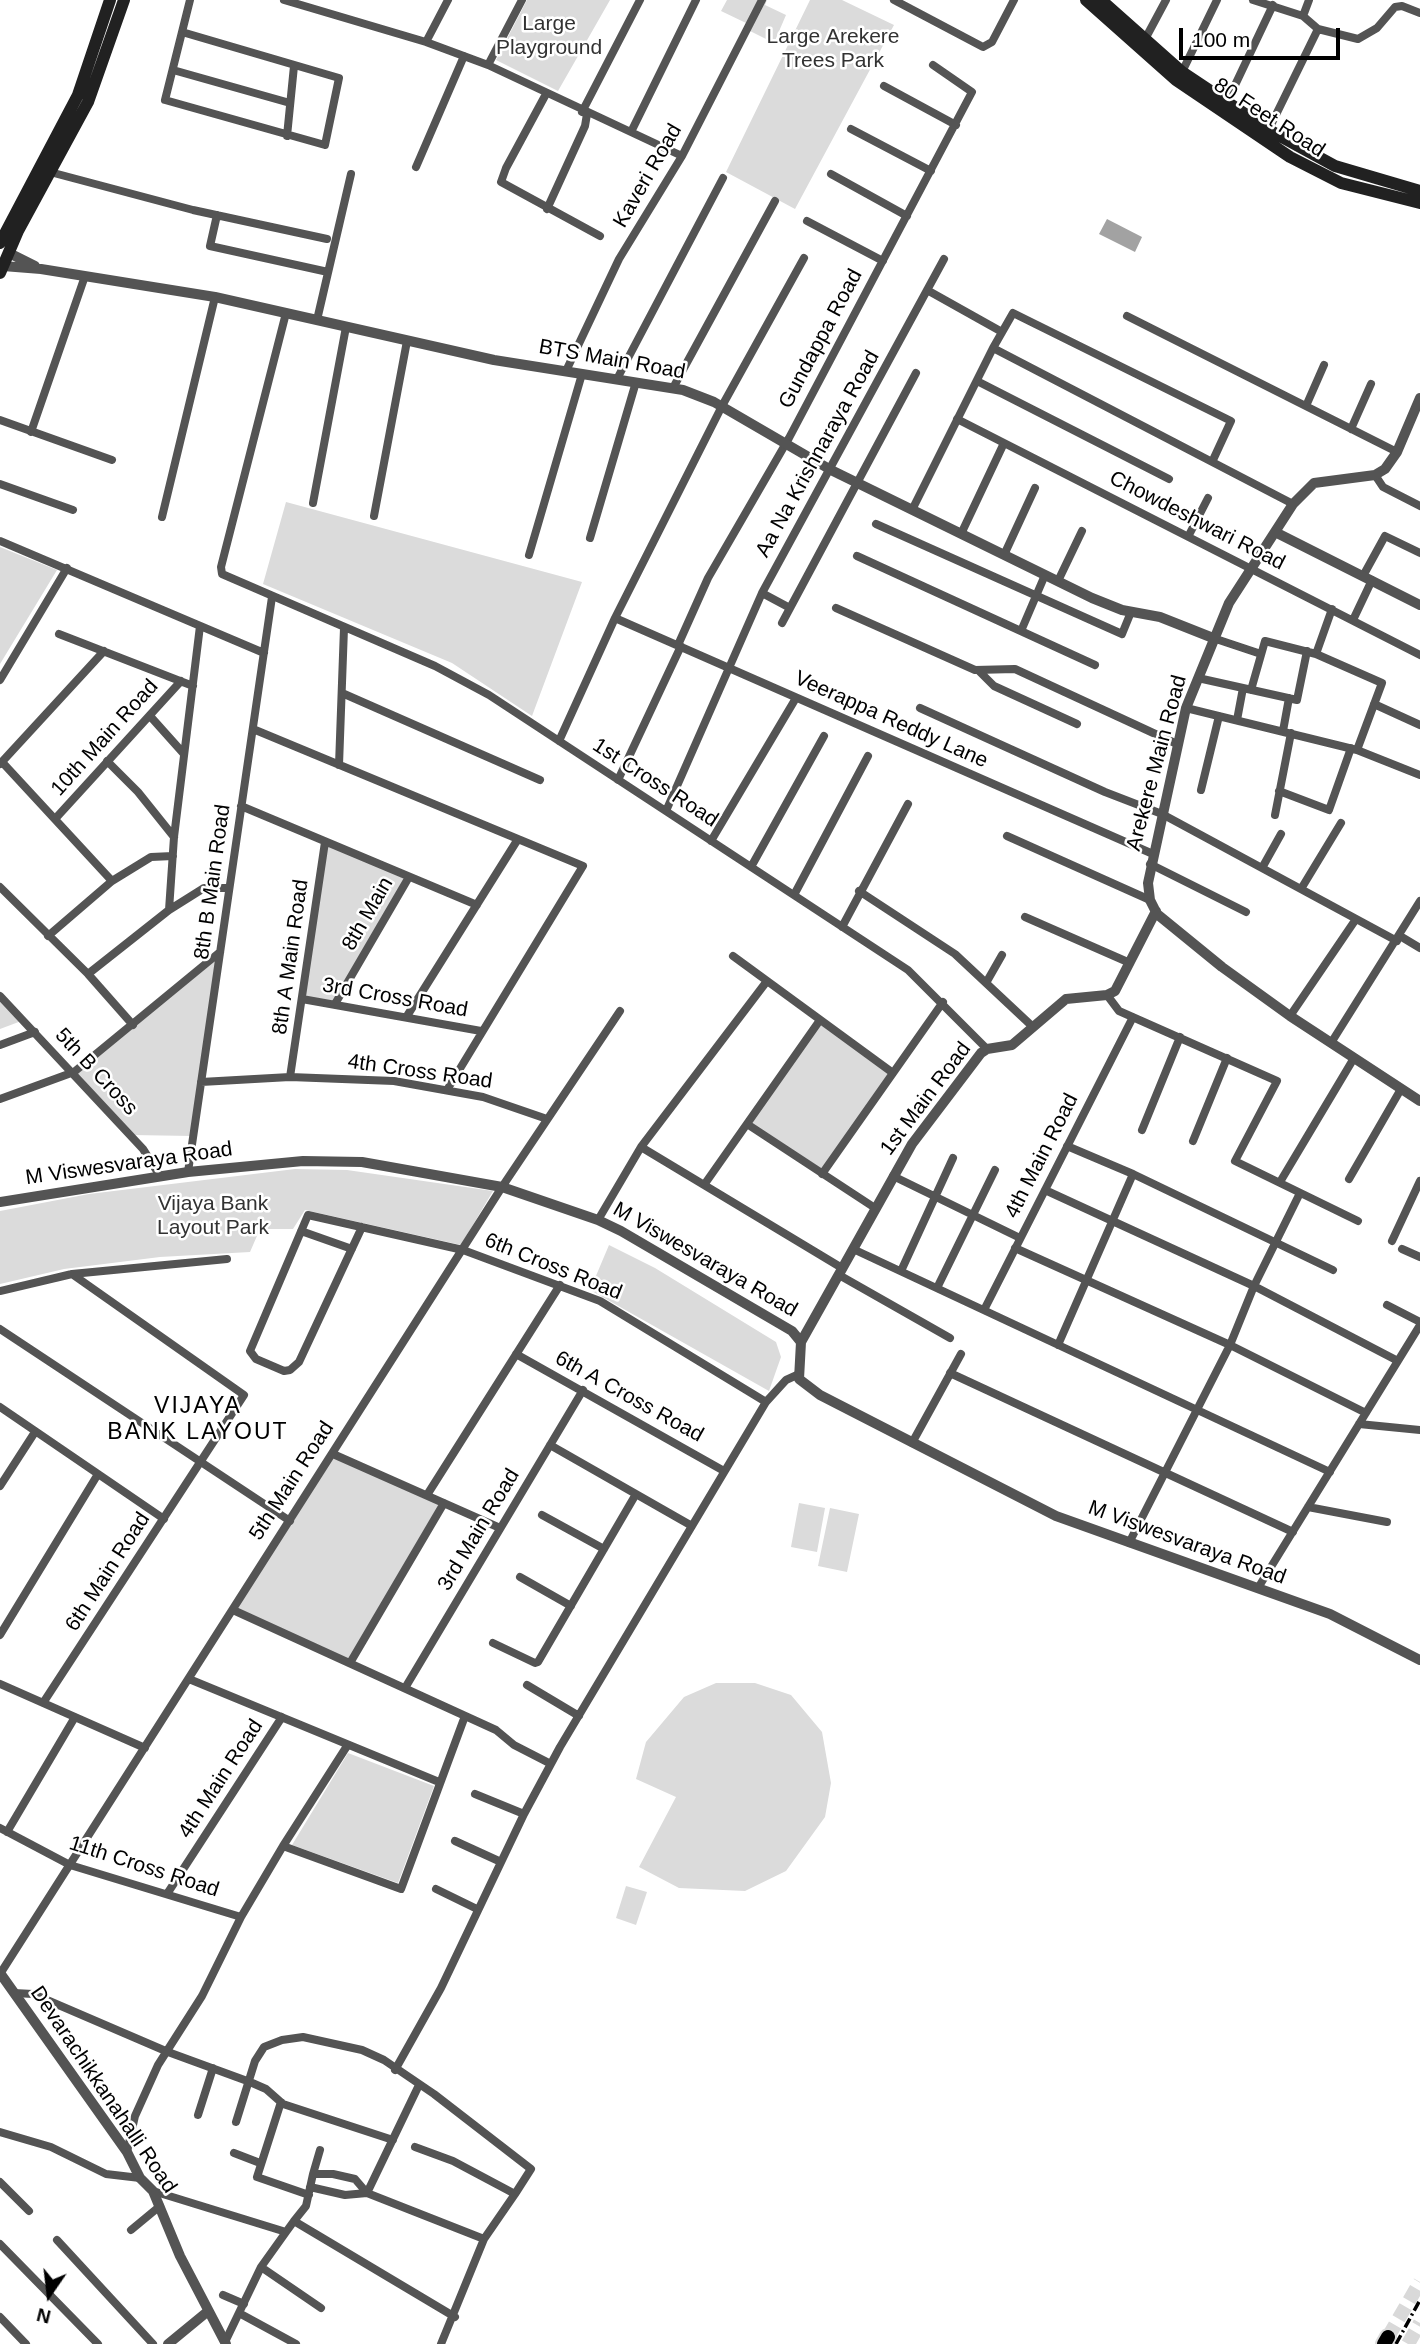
<!DOCTYPE html>
<html>
<head>
<meta charset="utf-8">
<style>
	body { margin:0 }
	#map { position:relative; width:1420px; height:2344px; overflow:hidden; background:#fff; font-family:Arial,sans-serif }
	canvas { display:block }
	.north { position:absolute; left:14px; top:2260px; width:70px; height:70px; -webkit-text-stroke:5px #fff; paint-order:stroke; rotate:194deg; font-size:19px; font-weight:700; line-height:28px; text-align:center; color:#000 }
	.north::after { content:''; display:block; margin:auto; width:24px; height:32px; background:#000; clip-path:polygon(50% 0,100% 100%,50% 72%,0 100%) }
	.scale { position:absolute; left:1179px; top:28px; width:161px; height:32px; box-sizing:border-box; border:4px solid #000; border-top:0; padding-left:9px; font-size:21px; line-height:24px; white-space:nowrap; color:#000; -webkit-text-stroke:5px #fff; paint-order:stroke }
</style>
</head>
<body>
<div id="map">
<canvas width="1420" height="2344"></canvas>
<div class="north">N</div>
<div class="scale">100 m</div>
</div>
<script>
const ctx = document.querySelector('canvas').getContext('2d');
ctx.lineJoin = 'round';
function fill(path, color) {
  ctx.fillStyle = color;
  ctx.fill(path, 'evenodd');
}
function poly(rows) {
  const path = new Path2D();
  for (const r of rows) {
    path.moveTo(r[0], r[1]);
    for (let i = 2; i < r.length; i += 2) path.lineTo(r[i], r[i + 1]);
  }
  return path;
}
function trace(path, color, width, dash) {
  ctx.strokeStyle = color;
  ctx.lineWidth = width;
  ctx.lineCap = dash ? 'butt' : 'round';
  ctx.setLineDash(dash || []);
  ctx.stroke(path);
}
function write(font, color, halo, rows, align = 'center') {
  ctx.font = font + ' Arial,sans-serif';
  ctx.lineWidth = 5;
  ctx.setLineDash([]);
  ctx.textBaseline = 'middle';
  ctx.strokeStyle = halo;
  ctx.fillStyle = color;
  for (const [text, x, y, turn = 0] of rows) {
    ctx.save();
    ctx.translate(x, y);
    ctx.rotate((+turn || 0) * Math.PI / 180);
    ctx.textAlign = isNaN(turn) ? turn : align;
    if (halo) ctx.strokeText(text, 0, 0);
    ctx.fillText(text, 0, 0);
    ctx.restore();
  }
}
fill(poly([
	[527,0,610,0,558,91,496,60],
	[727,0,767,0,765,5,786,15,774,43,744,28,746,23,721,11],
	[810,0,842,0,894,25,795,209,726,172],
	[286,502,582,582,532,716,452,663,263,584],
	[0,547,57,570,0,664],
	[325,842,409,877,335,1004,302,999],
	[220,952,193,1136,131,1135,74,1072],
	[0,996,24,1020,0,1029],
	[820,1020,893,1073,822,1174,747,1124],
	[295,1169,347,1170,493,1191,461,1245,305,1210,293,1229,260,1229,250,1252,160,1257,64,1269,0,1284,0,1211,89,1194],
	[609,1245,655,1268,776,1342,781,1357,769,1391,590,1290],
	[333,1454,444,1503,350,1663,233,1610],
	[799,1503,825,1508,817,1552,791,1547],
	[830,1508,859,1514,847,1572,818,1566],
	[716,1683,755,1683,791,1695,822,1732,831,1783,825,1817,786,1871,745,1891,679,1888,639,1867,676,1797,636,1779,646,1742,684,1697],
	[348,1753,434,1786,398,1883,292,1845],
	[626,1886,647,1892,636,1925,616,1918]
]), '#dbdbdb');
fill(poly([
	[1107,219,1142,237,1135,252,1099,234]
]), '#a2a2a2');
trace(poly([
	[1388,2337,1420,2282],
	[1408,2344,1420,2323]
]), '#d9d9d9', 14, [14, 7]);
const primary = poly([
	[1384,2344,1388,2337]
]);
trace(primary, '#dbdbdb', 18);
trace(poly([
	[284,0,426,42,488,65,682,156],
	[894,0,983,47,992,42,1014,0],
	[1253,0,1303,16,1318,29,1358,39,1377,28,1395,7,1402,6,1420,13],
	[1303,16,1309,0],
	[182,32,339,78,325,145,165,100,190,0],
	[426,42,448,0],
	[1143,43,1166,0],
	[488,65,522,0],
	[173,70,290,103],
	[1182,72,1217,0],
	[884,86,956,125],
	[546,94,506,168,501,182,600,236],
	[1227,102,1273,5],
	[582,112,640,0],
	[851,129,931,171],
	[631,132,696,0],
	[1267,133,1318,29],
	[287,136,294,66],
	[416,167,464,56],
	[50,172,193,210,327,239],
	[831,174,907,216],
	[547,209,585,126,587,114],
	[217,215,210,246,328,272],
	[807,221,883,261],
	[927,290,1002,332],
	[286,313,221,567,222,574,435,666,489,695,908,970,987,1049],
	[1127,316,1397,452],
	[317,320,351,174],
	[993,348,1013,313,1231,421,1213,460],
	[566,371,619,259,682,156,762,0],
	[617,379,723,178],
	[977,381,1169,479],
	[673,388,775,201],
	[1306,406,1324,365],
	[957,419,1420,655],
	[0,420,112,460],
	[1351,429,1371,384],
	[31,432,85,276],
	[1375,475,1383,487,1420,506],
	[0,484,73,510],
	[313,503,346,327],
	[912,510,993,348,1293,504],
	[374,516,407,341],
	[162,517,215,297],
	[876,524,1122,634,1131,612],
	[961,534,1004,443],
	[1189,535,1208,498],
	[590,538,636,382],
	[0,541,264,653],
	[529,555,582,374],
	[1004,555,1035,488],
	[857,556,1095,665],
	[1363,576,1385,536,1420,553],
	[1058,581,1082,531],
	[762,593,790,608],
	[836,608,975,670,1015,669,1177,744],
	[615,618,1153,854],
	[1353,620,1372,580],
	[782,623,916,373],
	[1021,631,1045,575],
	[59,634,193,686],
	[1213,638,1261,654],
	[678,645,708,578,789,438,972,92,933,65],
	[1316,654,1332,609],
	[980,672,994,686,1077,724],
	[1198,678,1297,700,1307,651],
	[0,680,67,568],
	[1251,690,1265,641,1316,654,1382,683,1357,750],
	[342,693,540,780],
	[1374,704,1420,725],
	[920,708,1105,792,1162,814,1397,941],
	[1186,708,1357,750,1420,775],
	[150,716,184,754],
	[1237,720,1243,688],
	[253,729,583,866,447,1090],
	[1283,731,1289,698],
	[559,741,615,618,722,406,804,258],
	[107,761,138,792,174,837],
	[2,762,112,881],
	[0,764,104,651],
	[339,765,344,628],
	[618,780,681,646],
	[1201,790,1219,716],
	[1279,791,1329,810,1351,748],
	[241,806,477,905],
	[666,811,762,593,944,259],
	[1275,815,1291,733],
	[55,819,181,681],
	[1007,836,1150,900],
	[711,841,796,698],
	[1150,864,1246,912],
	[751,867,824,736],
	[1262,868,1281,834],
	[0,887,88,974,133,1025],
	[1301,889,1341,823],
	[859,891,955,954,1033,1027],
	[794,895,868,756],
	[169,910,174,837,200,626],
	[1025,917,1130,963],
	[842,927,908,804],
	[48,936,112,881,151,857,173,856],
	[1400,936,1420,948],
	[733,956,893,1073],
	[88,974,169,910,204,888,229,888],
	[986,983,1002,955],
	[1107,995,1119,1011,1277,1081,1235,1161,1358,1221],
	[0,996,143,1149,160,1176],
	[302,999,481,1031],
	[335,1004,409,877],
	[407,1016,518,839],
	[1290,1016,1356,919],
	[1331,1043,1420,901],
	[0,1045,35,1032],
	[290,1077,325,842],
	[201,1082,290,1077,394,1081,483,1097,547,1119],
	[0,1099,74,1072,220,952],
	[747,1124,875,1208],
	[1142,1130,1180,1037],
	[1193,1141,1227,1058],
	[1067,1146,1133,1174,1333,1270],
	[641,1147,842,1268],
	[188,1172,272,597],
	[822,1174,943,1002],
	[893,1176,1020,1238],
	[1349,1179,1401,1089],
	[1280,1182,1354,1058],
	[704,1185,820,1020],
	[1045,1190,1254,1286,1398,1361],
	[598,1220,641,1147,767,981],
	[362,1227,299,1362,290,1370,284,1371,256,1359,250,1351,308,1215,463,1250,600,1301,766,1402],
	[301,1231,352,1249],
	[1392,1241,1420,1181],
	[1015,1248,1230,1345,1366,1413],
	[853,1249,1330,1472],
	[1402,1249,1420,1257],
	[901,1271,953,1158],
	[72,1274,227,1259],
	[839,1275,950,1338],
	[937,1288,995,1170],
	[0,1291,72,1274,244,1395,43,1703],
	[1387,1305,1420,1322],
	[984,1310,1133,1017],
	[0,1329,290,1521],
	[1058,1345,1133,1174],
	[516,1354,724,1471],
	[950,1373,1293,1532],
	[0,1407,164,1519],
	[1359,1424,1420,1430],
	[912,1443,961,1354],
	[550,1445,692,1526],
	[333,1454,500,1528],
	[0,1486,35,1432],
	[427,1495,560,1285],
	[1308,1507,1387,1522],
	[542,1515,604,1549],
	[1129,1543,1230,1345,1254,1286,1300,1193],
	[520,1577,571,1606],
	[1258,1588,1420,1325],
	[233,1610,496,1730,514,1745,551,1764],
	[0,1635,98,1474],
	[493,1643,535,1663,538,1662,636,1494],
	[350,1663,444,1503],
	[189,1679,439,1782],
	[0,1684,145,1748],
	[527,1685,579,1716],
	[405,1688,583,1390],
	[475,1794,524,1814],
	[0,1828,70,1865,241,1917],
	[7,1832,75,1717],
	[455,1841,501,1862],
	[283,1846,401,1889,465,1716],
	[436,1889,477,1909],
	[167,1894,282,1717],
	[0,1974,502,1187,620,1011],
	[14,1993,33,1994,168,2052,250,2082,266,2089,283,2104,393,2140],
	[395,2070,441,1988,524,1814,560,1747,766,1402,786,1380,797,1375],
	[281,2102,257,2177,309,2195],
	[198,2115,213,2068],
	[236,2122,255,2061,264,2047,282,2040,303,2037,362,2050,384,2060,434,2094,531,2169,515,2194,453,2161,415,2147],
	[0,2132,51,2147,106,2174,140,2178],
	[127,2152,135,2116,158,2065,202,1996,241,1917,283,1846,347,1746],
	[234,2153,260,2163],
	[313,2174,320,2150],
	[0,2182,29,2211],
	[310,2187,345,2195,367,2193,419,2085],
	[153,2191,286,2232,261,2267,225,2342],
	[294,2221,306,2206,313,2174,333,2174,355,2179,367,2193,484,2239],
	[131,2230,160,2206],
	[286,2232,294,2221,455,2317],
	[57,2240,153,2344],
	[0,2244,98,2344],
	[261,2267,321,2308],
	[223,2295,244,2304],
	[239,2313,296,2344],
	[0,2317,26,2344],
	[441,2344,484,2239,515,2194]
]), '#545454', 8);
trace(poly([
	[9,253,35,266],
	[3,266,41,269,215,297,494,360,683,390,714,402,831,470,1092,598,1122,610,1160,617,1213,638],
	[1420,398,1397,452,1385,469,1375,475,1314,483,1293,504,1229,603,1186,708,1148,883,1150,900,1157,914,1222,967,1290,1016,1420,1101],
	[1275,532,1420,605],
	[0,1202,188,1172,303,1161,362,1162,502,1187,598,1220,621,1231,792,1331,801,1342,799,1379,820,1395,1056,1516,1330,1614,1420,1660],
	[801,1342,912,1144,981,1053,987,1049,1012,1045,1066,999,1107,995,1115,991,1156,911],
	[0,1973,127,2152,140,2178,153,2191,180,2256,226,2344],
	[168,2344,207,2312]
]), '#545454', 10);
trace(poly([
	[1086,0,1176,80,1290,157,1341,183,1420,203],
	[1101,0,1182,72,1269,130,1335,166,1420,191],
	[0,243,78,95,110,0],
	[0,273,18,231,88,102,124,0]
]), '#212121', 12);
trace(primary, '#000', 14);
trace(poly([
	[1396,2344,1420,2300]
]), '#000', 3.5, [10, 3.5, 2, 3.5]);
write('21px', '#323232', '#fff', [
	["Large",549,24],
	["Playground",549,48],
	["Large Arekere",833,37],
	["Trees Park",833,61],
	["Vijaya Bank",213,1204],
	["Layout Park",213,1228]
]);
write('21px', '#000', '#fff', [
	["80 Feet Road",1269,118,33],
	["Kaveri Road",648,176,-60],
	["Gundappa Road",821,339,-62],
	["BTS Main Road",612,360,10],
	["Aa Na Krishnaraya Road",818,454,-61],
	["Chowdeshwari Road",1197,521,27],
	["Veerappa Reddy Lane",891,720,24],
	["10th Main Road",105,738,-48],
	["Arekere Main Road",1157,763,-75],
	["1st Cross Road",655,783,33],
	["8th B Main Road",213,882,-82],
	["8th Main",368,914,-60],
	["8th A Main Road",291,957,-82],
	["3rd Cross Road",395,998,10],
	["5th B Cross",96,1072,47],
	["4th Cross Road",420,1072,8],
	["1st Main Road",926,1099,-53],
	["4th Main Road",1042,1156,-63],
	["M Viswesvaraya Road",129,1164,-8],
	["M Viswesvaraya Road",705,1260,30],
	["6th Cross Road",553,1267,22],
	["6th A Cross Road",629,1397,29],
	["5th Main Road",292,1481,-57],
	["3rd Main Road",479,1530,-59],
	["M Viswesvaraya Road",1187,1543,20],
	["6th Main Road",108,1572,-57],
	["4th Main Road",221,1779,-57],
	["11th Cross Road",144,1867,18],
	["Devarachikkanahalli Road",103,2090,56]
]);
ctx.letterSpacing = '2px';
write('23px', '#000', '#fff', [
	["VIJAYA",198,1407],
	["BANK LAYOUT",198,1433]
]);
ctx.letterSpacing = '0px';
</script>
</body>
</html>
